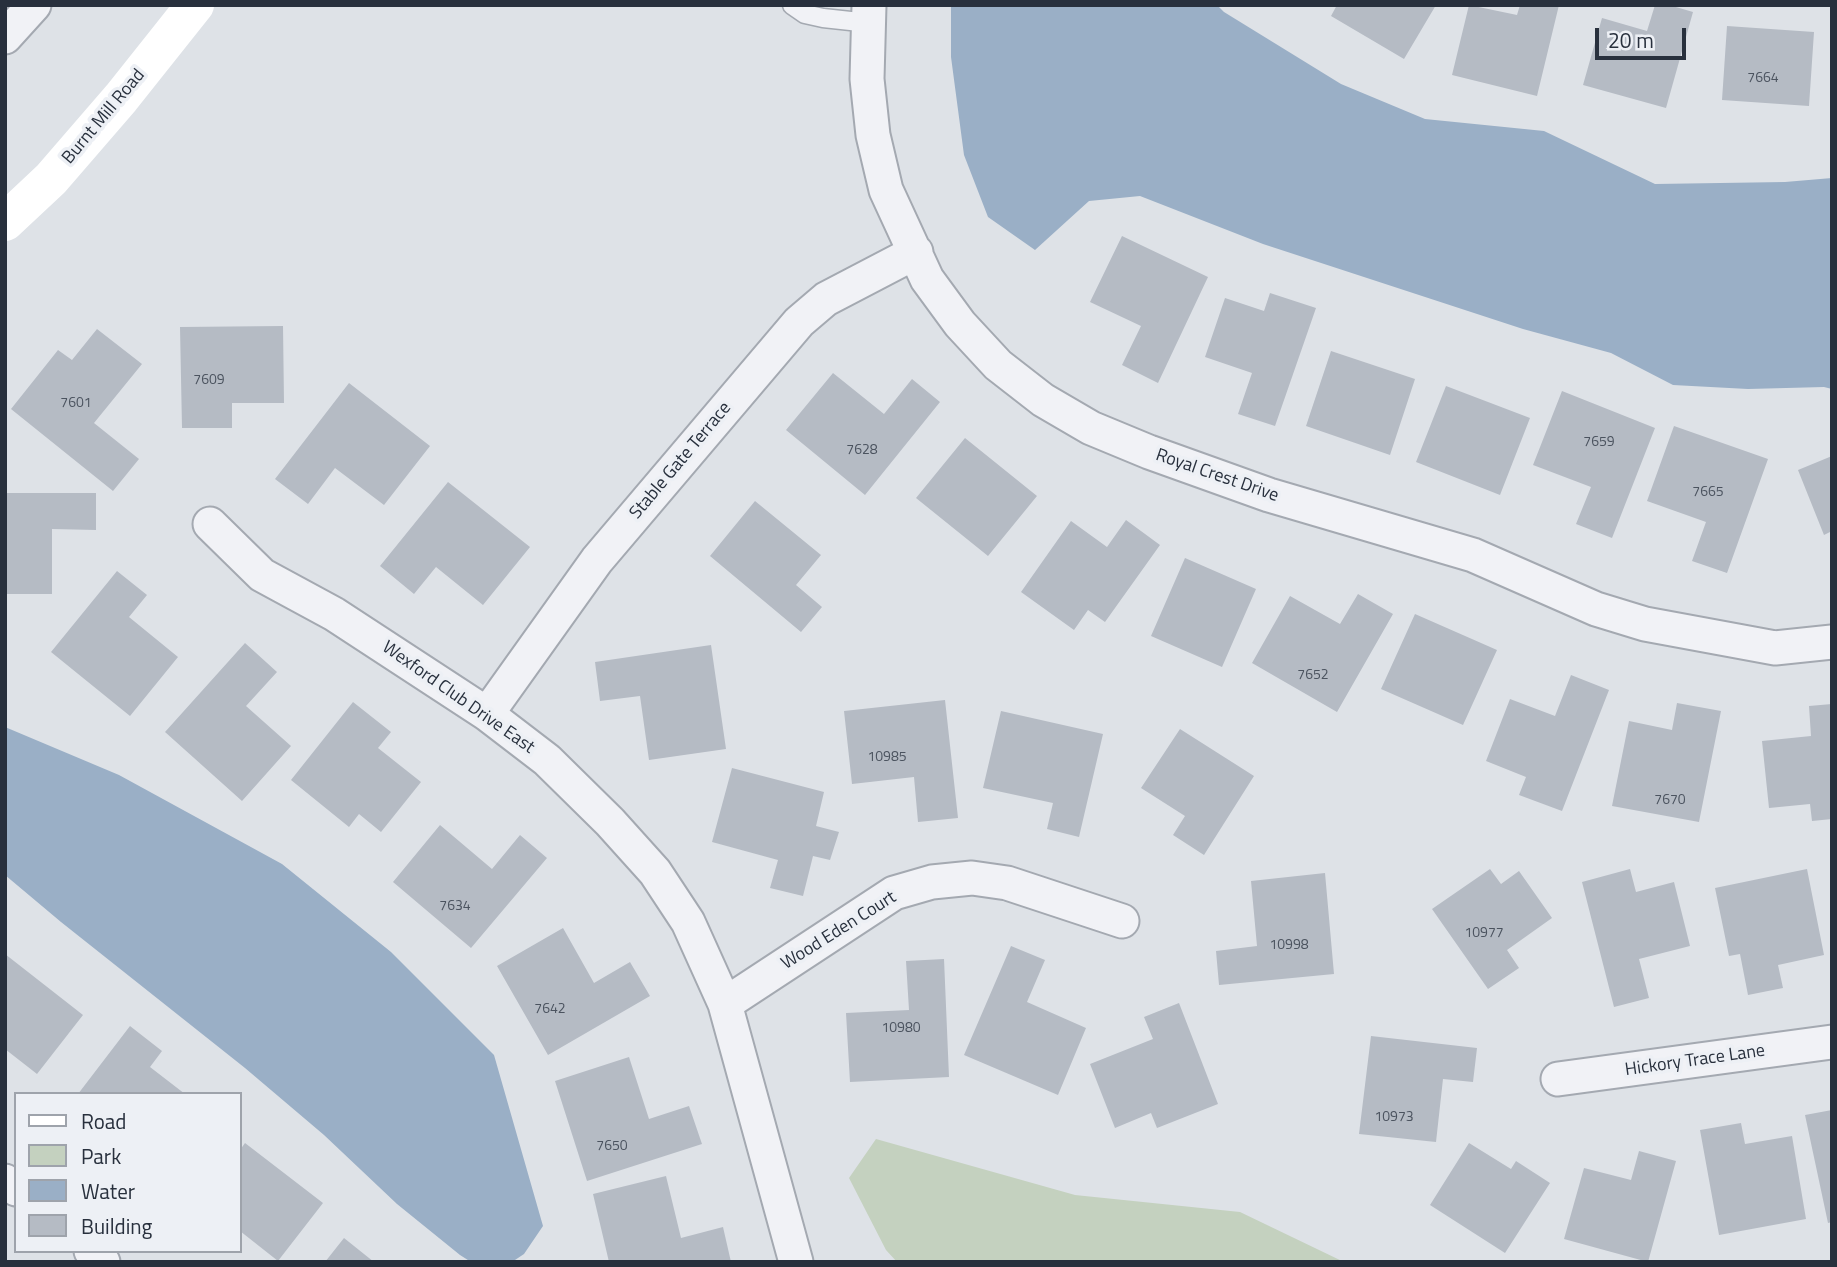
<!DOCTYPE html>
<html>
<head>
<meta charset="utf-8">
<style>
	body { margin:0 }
	#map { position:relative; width:1837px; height:1267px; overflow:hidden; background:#dee2e7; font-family:"Titillium Web",sans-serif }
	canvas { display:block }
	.frame { position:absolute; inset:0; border:7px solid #28303d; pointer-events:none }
	.legend { position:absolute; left:14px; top:1092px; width:228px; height:161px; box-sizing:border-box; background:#edf0f5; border:2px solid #9ea3ab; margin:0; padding:9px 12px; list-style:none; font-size:21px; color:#28303d }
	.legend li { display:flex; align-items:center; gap:14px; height:35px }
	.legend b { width:35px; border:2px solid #9ea3ab }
	.scale { position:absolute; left:1595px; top:28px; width:91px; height:32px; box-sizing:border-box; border:4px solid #28303d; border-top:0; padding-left:9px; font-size:21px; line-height:24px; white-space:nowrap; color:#28303d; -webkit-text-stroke:5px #edf0f5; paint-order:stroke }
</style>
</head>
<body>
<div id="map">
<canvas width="1837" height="1267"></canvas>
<div class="frame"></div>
<ul class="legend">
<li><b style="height:9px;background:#fff"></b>Road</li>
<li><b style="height:19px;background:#c4d1bf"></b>Park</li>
<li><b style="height:19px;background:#9aafc6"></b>Water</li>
<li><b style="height:19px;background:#b5bbc4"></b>Building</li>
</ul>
<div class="scale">20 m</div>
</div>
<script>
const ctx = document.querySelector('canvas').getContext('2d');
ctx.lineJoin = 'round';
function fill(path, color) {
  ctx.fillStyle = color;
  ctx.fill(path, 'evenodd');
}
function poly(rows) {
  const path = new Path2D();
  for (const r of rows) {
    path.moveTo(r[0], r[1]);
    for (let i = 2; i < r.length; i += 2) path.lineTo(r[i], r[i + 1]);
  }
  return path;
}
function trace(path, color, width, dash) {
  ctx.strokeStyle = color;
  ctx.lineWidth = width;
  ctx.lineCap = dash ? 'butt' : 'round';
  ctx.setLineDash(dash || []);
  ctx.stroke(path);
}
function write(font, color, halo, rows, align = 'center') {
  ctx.font = font + ' "Titillium Web",sans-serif';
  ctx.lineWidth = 7;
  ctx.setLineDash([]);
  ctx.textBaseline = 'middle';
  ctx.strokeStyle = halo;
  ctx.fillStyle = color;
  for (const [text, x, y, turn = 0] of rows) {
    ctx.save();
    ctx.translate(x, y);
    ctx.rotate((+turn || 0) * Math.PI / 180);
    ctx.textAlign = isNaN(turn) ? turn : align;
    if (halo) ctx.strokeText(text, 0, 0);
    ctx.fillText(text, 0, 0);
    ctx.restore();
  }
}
fill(poly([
	[876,1139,1075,1195,1240,1212,1344,1262,897,1262,886,1250,849,1178]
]), '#c4d1bf');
fill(poly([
	[951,5,1217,5,1224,12,1341,84,1425,119,1544,131,1655,184,1785,182,1832,178,1832,389,1824,387,1748,389,1673,385,1611,353,1523,329,1263,244,1140,196,1089,201,1035,250,988,217,964,155,951,57],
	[5,727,119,775,282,864,391,952,494,1055,543,1226,524,1254,512,1262,471,1262,460,1255,397,1204,324,1135,245,1068,61,922,5,875]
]), '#9aafc6');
fill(poly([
	[1337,5,1436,5,1404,59,1331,16],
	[1469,5,1517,15,1520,5,1559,5,1537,96,1452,75],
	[1655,5,1669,5,1693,12,1666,108,1583,85,1602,18,1647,31],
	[1727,26,1814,32,1809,106,1722,100],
	[1122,236,1208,277,1158,383,1122,365,1141,326,1090,302],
	[1270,293,1316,308,1275,426,1238,414,1252,373,1205,357,1225,298,1264,311],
	[283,326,284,403,232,403,232,428,182,428,180,327],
	[97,329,142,364,94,423,139,459,113,491,11,409,58,350,72,360],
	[1331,351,1415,379,1390,455,1306,426],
	[833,373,884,414,912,379,940,402,865,495,786,430],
	[349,383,430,446,384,505,335,468,308,504,275,479],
	[1446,386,1530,418,1500,495,1416,462],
	[1562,391,1655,428,1612,538,1576,524,1591,487,1533,465],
	[1674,426,1768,459,1727,573,1692,561,1706,522,1647,501],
	[965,438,1037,496,988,556,916,498],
	[1832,456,1832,531,1824,535,1798,470],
	[448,482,530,547,483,605,436,567,414,594,380,566],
	[5,493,96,493,96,530,52,529,52,594,5,594],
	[755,501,821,555,796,585,822,607,801,632,710,556],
	[1126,520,1160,545,1105,622,1088,610,1074,630,1021,592,1071,521,1107,547],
	[1185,558,1256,589,1222,667,1151,636],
	[117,571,147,595,129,617,178,657,130,716,51,652],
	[1358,594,1393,614,1337,712,1252,663,1290,596,1340,624],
	[1415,614,1497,650,1463,725,1381,689],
	[245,643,277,672,246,706,291,746,242,801,165,732],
	[711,645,726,749,649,760,640,696,600,701,595,662],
	[1571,675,1609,690,1562,811,1519,795,1526,777,1486,761,1510,699,1555,716],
	[945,700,958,818,918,822,914,777,852,784,844,711],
	[353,702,391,732,378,748,421,782,381,832,359,814,349,827,291,780],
	[1677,703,1721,711,1699,822,1612,806,1629,721,1672,730],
	[1832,704,1832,819,1812,821,1810,804,1769,808,1762,741,1811,736,1809,706],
	[1001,711,1103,734,1079,837,1047,829,1053,803,983,788],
	[1180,729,1254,776,1204,855,1173,835,1185,816,1141,788],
	[732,768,824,792,816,826,839,832,830,860,813,856,803,896,770,888,778,860,712,842],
	[440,825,492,869,520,835,547,858,471,948,393,882],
	[1490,869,1501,884,1519,871,1552,918,1507,950,1519,968,1488,989,1432,909],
	[1630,869,1636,892,1674,882,1690,946,1639,959,1649,998,1614,1007,1582,882],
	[1807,869,1824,955,1778,965,1783,988,1748,995,1740,954,1729,956,1715,888],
	[1325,873,1334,974,1219,985,1216,951,1257,946,1251,881],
	[563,928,594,983,630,962,650,996,548,1055,497,966],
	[1011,946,1045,960,1027,1002,1086,1028,1058,1095,964,1055],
	[5,954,83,1015,37,1074,5,1049],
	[944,959,949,1077,850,1082,846,1013,909,1010,906,961],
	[1179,1003,1218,1104,1157,1128,1151,1113,1115,1128,1090,1064,1153,1039,1144,1017],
	[130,1026,162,1051,150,1067,185,1094,78,1094],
	[1371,1036,1477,1048,1473,1082,1443,1079,1436,1142,1359,1134],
	[629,1057,649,1119,689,1106,702,1144,587,1181,555,1081],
	[1832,1110,1832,1222,1828,1223,1805,1115],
	[1741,1123,1745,1144,1792,1136,1806,1219,1719,1235,1700,1130],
	[245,1143,323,1203,278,1261,240,1231,240,1150],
	[1469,1143,1511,1169,1516,1161,1550,1183,1505,1253,1430,1205],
	[1639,1151,1676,1161,1648,1262,1564,1239,1584,1168,1631,1180],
	[666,1176,681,1238,723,1227,731,1262,609,1262,593,1194],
	[344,1238,374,1262,325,1262]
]), '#b5bbc4');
const lane = poly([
	[792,5,805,14,823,18,869,23]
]);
const street = poly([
	[869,5,867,79,873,135,886,190,927,279,960,324,998,365,1043,400,1091,428,1149,452,1269,495,1473,555,1596,609,1645,624,1775,648,1832,642],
	[5,37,34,5],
	[210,524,262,575,334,614,487,714,547,760,610,822,655,872,688,922,725,1004,796,1262],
	[487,714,597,560,799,322,826,299,916,252],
	[725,1004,894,893,932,882,972,878,1007,883,1122,921],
	[1558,1079,1832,1042],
	[5,1181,16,1189],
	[91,1251,103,1262]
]);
trace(lane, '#a4a9b1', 21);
trace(street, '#a4a9b1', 37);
trace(lane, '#f1f2f6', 18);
trace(street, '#f1f2f6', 33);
trace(poly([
	[5,222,51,179,121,98,195,5]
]), '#fff', 38);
write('14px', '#4b535f', null, [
	["7664",1763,79],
	["7609",209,381],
	["7601",76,404],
	["7659",1599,443],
	["7628",862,451],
	["7665",1708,493],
	["7652",1313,676],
	["10985",887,758],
	["7670",1670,801],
	["7634",455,907],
	["10977",1484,934],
	["10998",1289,946],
	["7642",550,1010],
	["10980",901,1029],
	["10973",1394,1118],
	["7650",612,1147]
]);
write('18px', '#28303d', '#edf0f5', [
	["Burnt Mill Road",104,117,-50],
	["Stable Gate Terrace",681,461,-50],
	["Royal Crest Drive",1217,476,19],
	["Wexford Club Drive East",458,698,35],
	["Wood Eden Court",839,931,-32],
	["Hickory Trace Lane",1695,1061,-8]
]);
</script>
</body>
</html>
